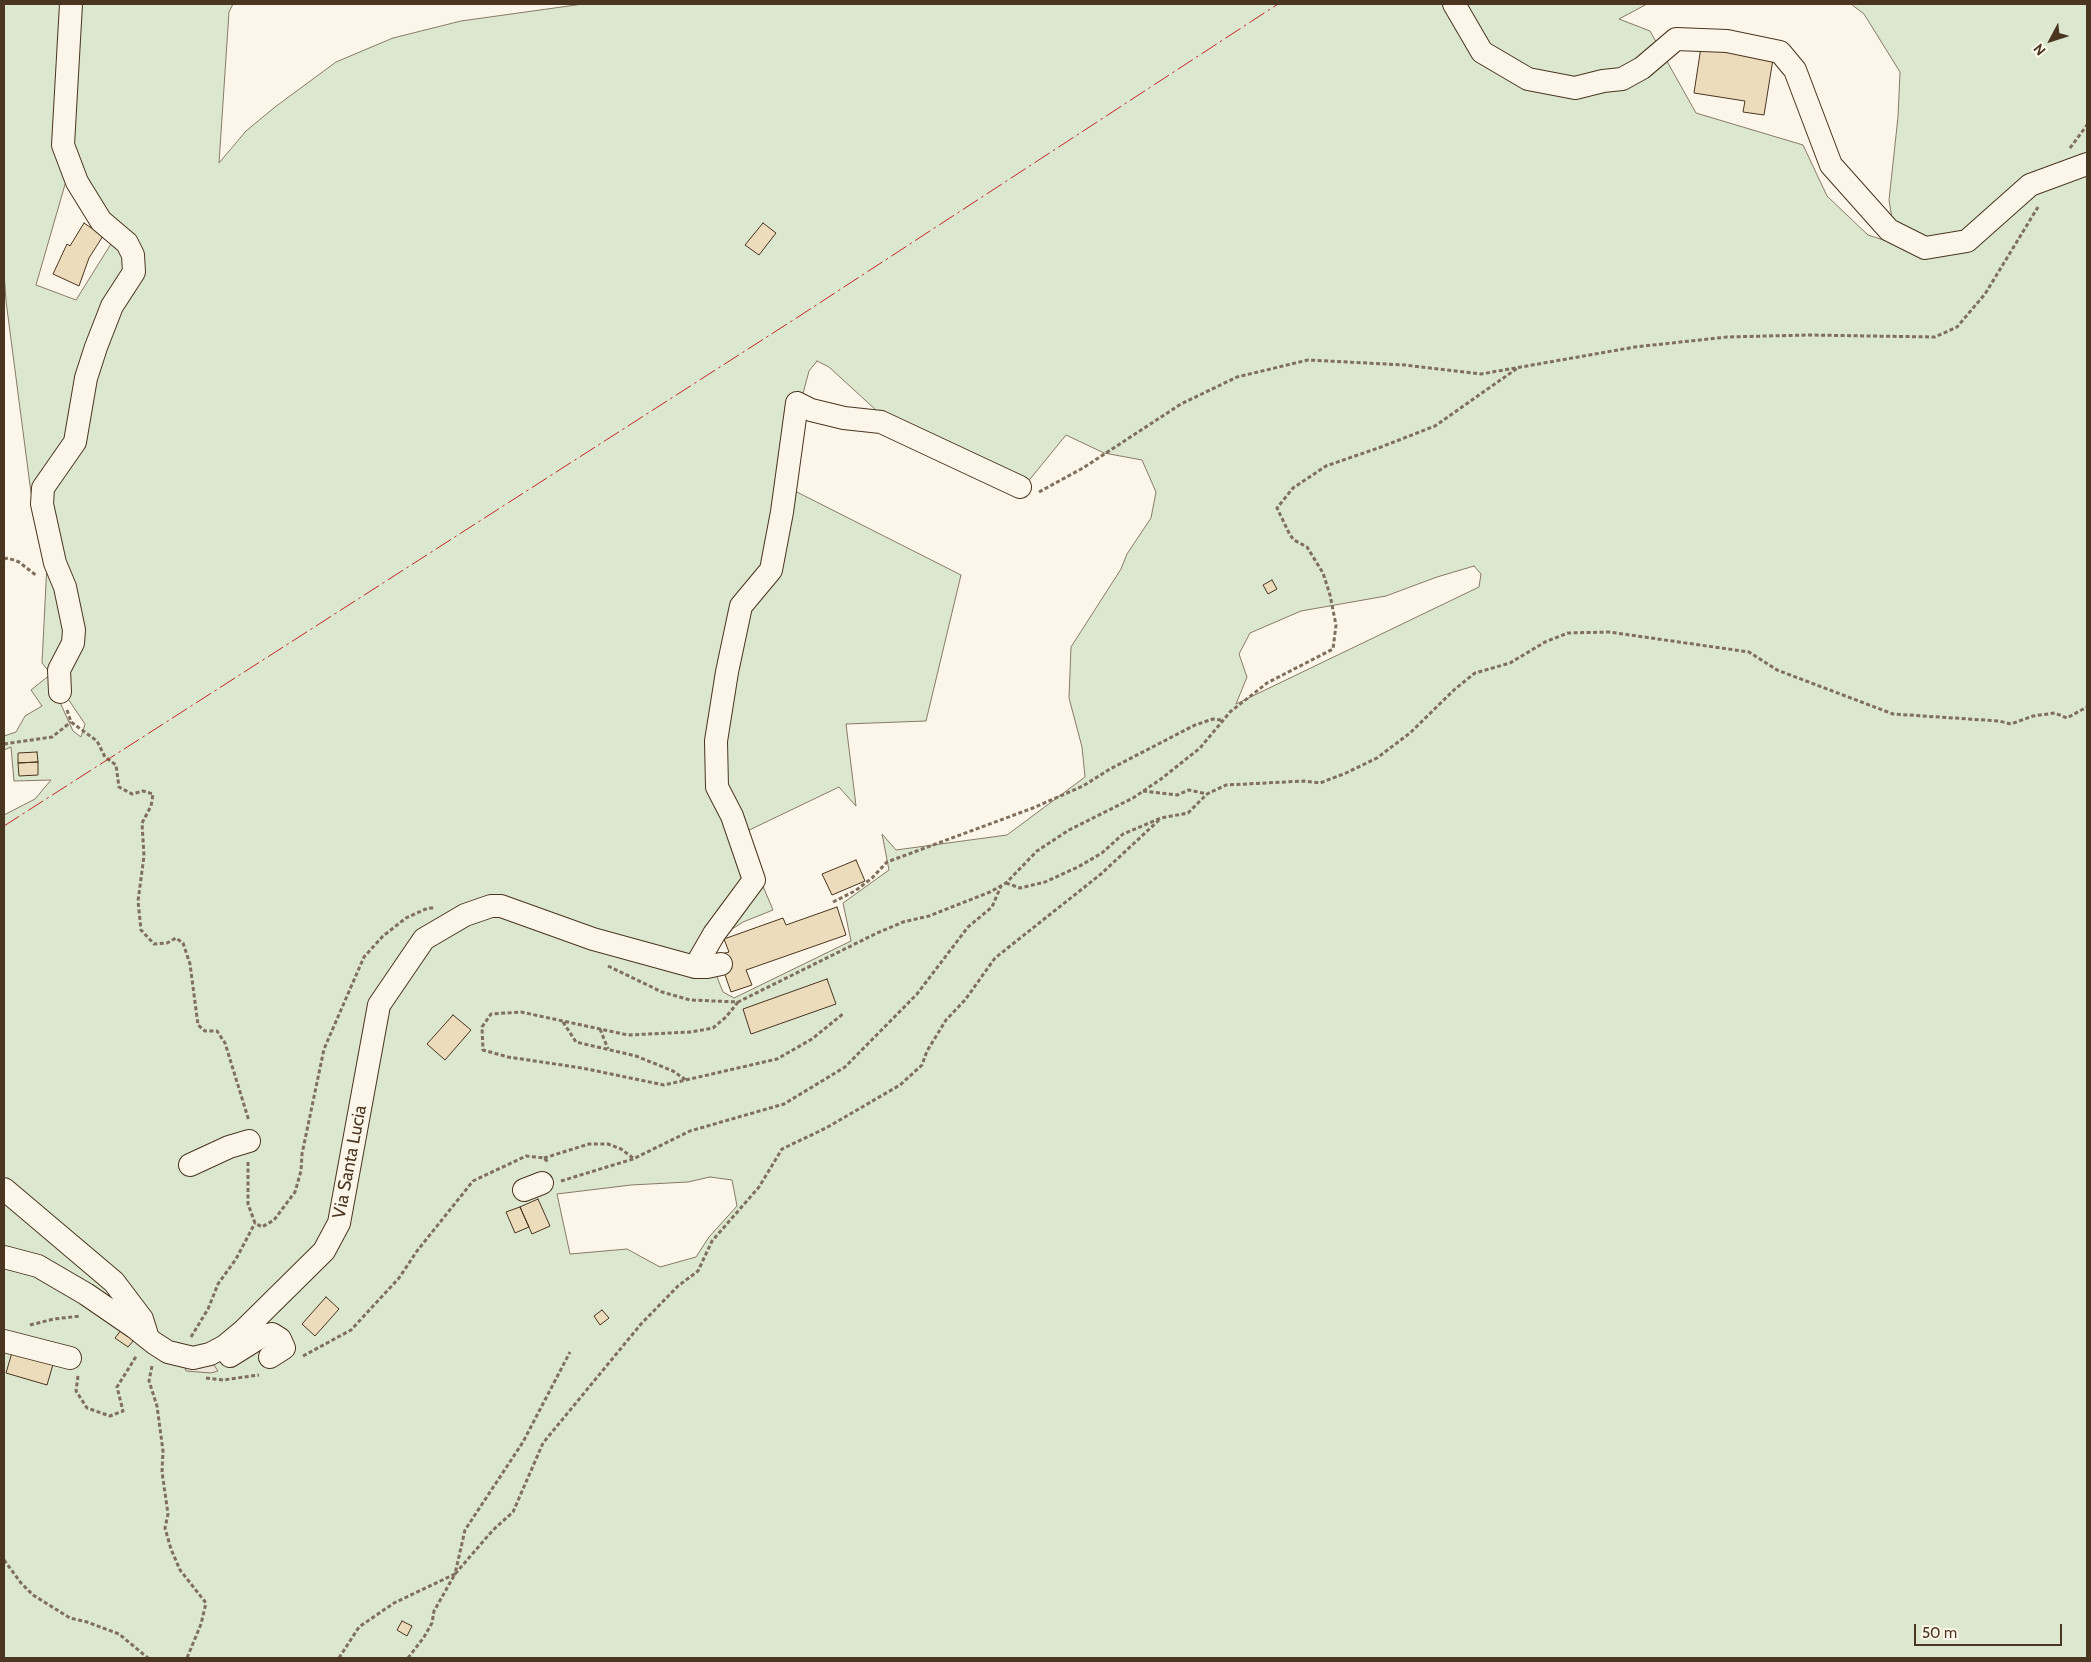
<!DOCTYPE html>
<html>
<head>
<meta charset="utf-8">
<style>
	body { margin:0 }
	#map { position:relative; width:2091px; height:1662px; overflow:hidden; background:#fbf6e9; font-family:Cabin,sans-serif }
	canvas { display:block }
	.frame { position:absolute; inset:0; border:5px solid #4a3520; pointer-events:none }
	.north { position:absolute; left:2026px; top:15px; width:50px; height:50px; -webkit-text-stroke:4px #fbf6e9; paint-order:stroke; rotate:230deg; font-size:14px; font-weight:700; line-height:20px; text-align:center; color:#4a3520 }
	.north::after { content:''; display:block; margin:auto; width:18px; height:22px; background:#4a3520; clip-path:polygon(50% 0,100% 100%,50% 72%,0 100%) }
	.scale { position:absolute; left:1914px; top:1624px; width:148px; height:22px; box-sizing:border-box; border:2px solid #4a3520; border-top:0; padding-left:6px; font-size:15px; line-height:18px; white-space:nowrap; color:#4a3520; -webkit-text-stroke:4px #fbf6e9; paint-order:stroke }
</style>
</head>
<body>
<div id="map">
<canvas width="2091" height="1662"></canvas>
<div class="frame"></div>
<div class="north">N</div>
<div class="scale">50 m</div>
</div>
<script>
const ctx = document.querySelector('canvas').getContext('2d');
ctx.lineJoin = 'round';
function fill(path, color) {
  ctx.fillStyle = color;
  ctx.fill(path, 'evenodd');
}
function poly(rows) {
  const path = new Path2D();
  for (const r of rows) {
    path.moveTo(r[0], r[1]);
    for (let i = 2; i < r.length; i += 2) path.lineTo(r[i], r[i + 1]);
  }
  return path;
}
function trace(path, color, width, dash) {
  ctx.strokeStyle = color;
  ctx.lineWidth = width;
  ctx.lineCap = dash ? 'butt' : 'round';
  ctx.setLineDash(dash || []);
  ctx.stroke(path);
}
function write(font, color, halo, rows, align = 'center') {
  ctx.font = font + ' Cabin,sans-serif';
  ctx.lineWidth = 4;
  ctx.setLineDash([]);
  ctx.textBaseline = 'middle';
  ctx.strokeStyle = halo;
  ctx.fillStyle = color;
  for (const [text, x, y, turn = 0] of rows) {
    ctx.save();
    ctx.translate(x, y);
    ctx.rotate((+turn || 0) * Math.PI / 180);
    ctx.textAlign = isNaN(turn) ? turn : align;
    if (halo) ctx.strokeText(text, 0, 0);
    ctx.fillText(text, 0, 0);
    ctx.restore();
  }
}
const green = poly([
	[4,4,233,4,229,12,219,163,246,131,275,107,336,62,393,38,461,21,583,4,1647,4,1619,19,1650,31,1696,113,1803,145,1827,196,1868,235,1896,244,1889,200,1898,117,1900,72,1864,14,1851,4,2087,4,2087,1658,4,1658,4,815,35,799,51,780,14,781,11,747,4,750,4,736,16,732,25,716,42,706,31,690,51,674,42,663,47,563,61,591,68,623,66,641,55,658,51,674,54,689,73,731,81,737,85,724,66,696,66,679,69,664,80,643,81,627,74,600,62,565,51,512,31,493,6,301,4,273,4,4],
	[82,164,95,202,106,219,134,245,137,257,131,266,127,253,114,239,76,300,36,285,66,181,82,164],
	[817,361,829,367,889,422,961,471,1026,484,1066,435,1104,453,1142,460,1156,492,1151,518,1127,554,1121,569,1071,647,1069,698,1082,747,1085,777,1007,835,896,850,882,834,889,870,843,903,851,941,734,998,723,992,708,955,715,940,743,922,773,910,741,834,839,787,856,806,846,724,926,721,961,575,783,485,785,461,809,371,817,361],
	[1474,566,1481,574,1479,587,1236,704,1247,677,1239,654,1250,633,1301,611,1386,596,1437,577,1474,566],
	[710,1177,732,1180,737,1206,709,1237,696,1257,660,1267,627,1249,570,1254,557,1194,631,1185,688,1182,710,1177]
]);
fill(green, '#dce7d0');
trace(green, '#887966', 1);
const parking = poly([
	[210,1359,218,1371,211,1373,186,1371,183,1360,210,1359]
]);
fill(parking, '#ede7d9');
trace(parking, '#887966', 1);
const building = poly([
	[1701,47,1773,59,1764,115,1743,112,1745,101,1694,93,1701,47],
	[84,223,103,236,89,258,79,286,53,274,67,244,70,246,84,223],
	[763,223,776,233,759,255,745,245,763,223],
	[1272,580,1277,589,1268,594,1263,585,1272,580],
	[37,752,38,762,18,763,18,753,37,752],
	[38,762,38,775,19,776,18,763,38,762],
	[856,860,865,881,832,895,822,874,856,860],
	[837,907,846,935,746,970,752,985,731,992,718,955,729,952,724,939,783,918,786,925,837,907],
	[827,979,836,1004,751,1034,743,1009,827,979],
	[453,1015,471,1030,445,1060,427,1044,453,1015],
	[538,1199,550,1226,532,1234,520,1207,538,1199],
	[520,1207,529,1227,515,1233,506,1212,520,1207],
	[326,1297,339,1309,315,1336,302,1324,326,1297],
	[602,1310,609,1318,600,1325,594,1316,602,1310],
	[122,1329,135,1339,128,1347,115,1338,122,1329],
	[13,1349,54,1361,47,1385,6,1373,13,1349],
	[402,1621,412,1626,407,1636,397,1630,402,1621]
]);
fill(building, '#ecdcbc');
trace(building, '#4a3520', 1);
const minor = poly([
	[1454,4,1482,52,1528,79,1575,88,1603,81,1622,79,1642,68,1676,39,1727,41,1780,52,1795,70,1831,165,1889,230,1925,248,1967,241,2030,185,2087,164],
	[60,692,59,670,73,643,74,630,65,587,55,563,42,504,43,488,75,442,86,378,96,347,112,306,134,272,133,255,127,243,101,221,77,182,63,145,71,4],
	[695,967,714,934,754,880,732,816,717,787,716,741,727,672,741,606,771,570,782,512,797,403,811,410,844,418,881,422,1020,487],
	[190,1165,229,1147,249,1141],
	[4,1189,114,1282,142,1319,147,1335],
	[524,1190,542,1183],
	[4,1257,38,1266,86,1294,134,1327,154,1343,168,1352,193,1358,210,1354,225,1346,243,1331,324,1251,339,1223,379,1005,424,939,465,915,491,906,501,906,593,939,695,967,707,967,721,964],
	[4,1341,70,1358],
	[230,1356,262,1336,272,1334,280,1339,284,1348,270,1357]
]);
trace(minor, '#4a3520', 24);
trace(poly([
	[2070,148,2087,125],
	[1039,492,1083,468,1181,404,1237,377,1308,360,1405,365,1481,374,1635,347,1727,337,1808,335,1935,337,1957,327,1985,294,2038,207],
	[4,559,8,558,19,562,37,576],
	[67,710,71,722,97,741,105,757,116,765,119,787,132,794,143,791,153,794,151,806,142,823,144,856,138,901,141,930,154,944,167,943,176,938,183,943,190,964,198,1025,205,1031,217,1031,225,1043,249,1121],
	[4,744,52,737,71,722],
	[1143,791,1177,795,1189,790,1207,794],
	[1006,883,1020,888,1045,882,1078,867,1102,853,1123,834,1161,818,1188,813,1207,794,1226,785,1304,781,1320,783,1346,773,1377,758,1410,733,1455,689,1475,673,1510,663,1545,642,1568,633,1609,632,1749,652,1777,670,1893,714,1999,721,2011,724,2033,716,2055,713,2067,718,2087,707],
	[833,902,855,891,872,878,887,862,1033,808,1083,786,1110,769,1195,725,1213,719,1222,720],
	[608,966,662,992,690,1000,738,1002,877,933,903,922,929,916,990,892,1006,883,1037,851,1069,830,1133,798,1161,779,1200,748,1230,712,1267,683,1333,649,1336,625,1330,595,1323,573,1307,547,1294,540,1290,535,1277,508,1293,488,1326,466,1381,447,1435,426,1519,367],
	[738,1002,726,1017,713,1028,691,1032,628,1035,521,1012,491,1014,482,1027,483,1050,508,1057,582,1068,664,1085,777,1059,812,1039,844,1013],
	[563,1022,576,1042,636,1056,673,1071,686,1080],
	[600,1029,608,1049],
	[544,1158,589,1144,608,1144,621,1149,633,1158],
	[248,1162,248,1204,255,1223,262,1227,274,1220,295,1192,301,1171,302,1154,324,1049,364,957,383,936,406,918,428,908,435,908],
	[561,1181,633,1159,690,1131,784,1104,845,1067,917,994,968,927,992,907,1001,886],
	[30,1325,54,1319,80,1316],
	[191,1337,208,1309,218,1284,236,1259,255,1223],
	[303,1356,351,1330,399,1278,417,1251,473,1181,526,1156,544,1158,549,1163],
	[152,1366,149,1381,157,1406,163,1451,162,1472,168,1514,165,1528,171,1549,180,1570,206,1603,201,1624,187,1658],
	[78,1376,76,1391,87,1408,110,1416,123,1411,117,1387,137,1355],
	[206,1378,223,1380,259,1375],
	[4,1560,21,1583,33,1595,70,1618,87,1622,119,1634,148,1658],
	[339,1658,359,1627,394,1603,455,1574,465,1530,523,1442,570,1352],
	[408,1658,424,1637,432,1623,434,1611,455,1574,493,1530,513,1512,543,1443,641,1324,678,1286,698,1271,712,1241,759,1187,782,1149,826,1128,900,1085,922,1065,927,1051,946,1020,965,1000,995,958,1101,874,1159,820]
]), '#7f6f5c', 3, [4, 2.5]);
trace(minor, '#fbf6e9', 22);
trace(poly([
	[4,826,798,317,1278,4]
]), '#c62828', 1, [18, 4, 2.5, 4]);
write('18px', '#4a3520', '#fbf6e9', [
	["Via Santa Lucia",350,1162,-79]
]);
</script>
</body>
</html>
